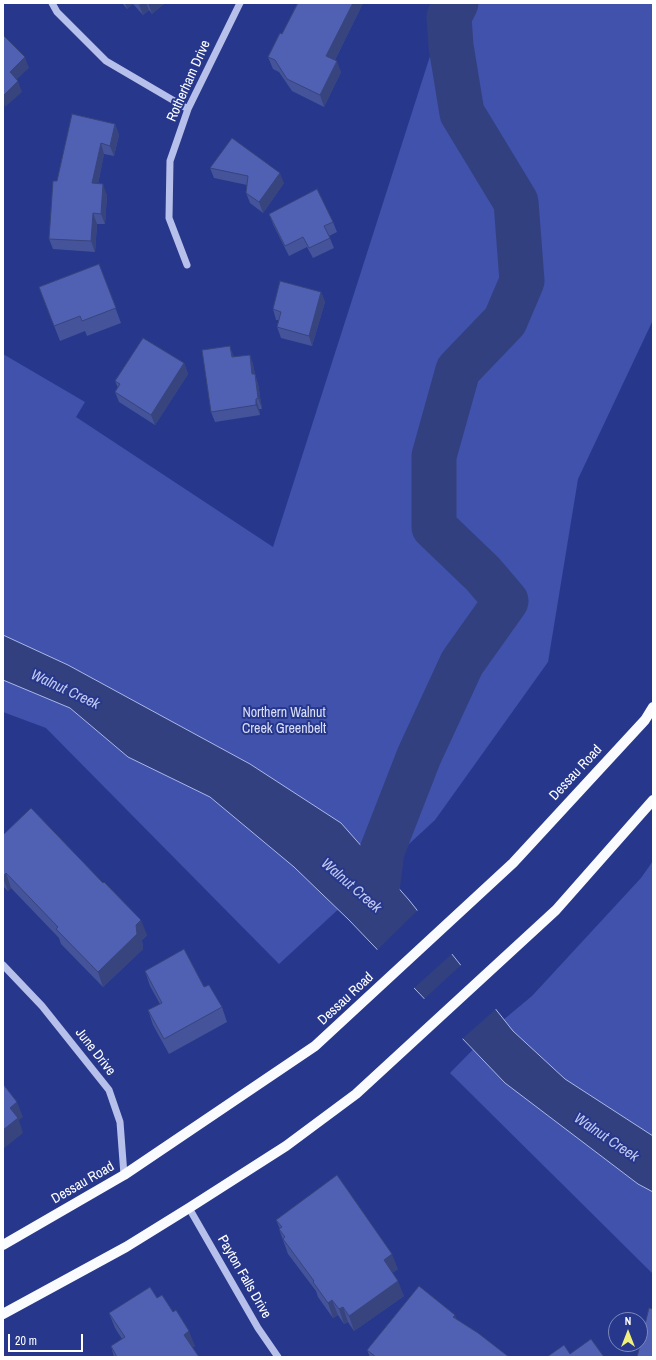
<!DOCTYPE html>
<html>
<head>
<meta charset="utf-8">
<style>
	body { margin:0 }
	#map { position:relative; width:656px; height:1360px; overflow:hidden; background:#27388c; font-family:"Archivo Narrow",sans-serif }
	canvas { display:block }
	.frame { position:absolute; inset:0; border:4px solid #fff; pointer-events:none }
	.north { position:absolute; left:608px; top:1312px; width:40px; height:40px; box-sizing:border-box; background:#27388c; border:1px solid #7d88ba; border-radius:50%; rotate:0deg; font-size:11px; font-weight:700; line-height:16px; text-align:center; color:#fff }
	.north::after { content:''; display:block; margin:auto; width:14px; height:18px; background:#f2f07c; clip-path:polygon(50% 0,100% 100%,50% 72%,0 100%) }
	.scale { position:absolute; left:8px; top:1334px; width:75px; height:18px; box-sizing:border-box; border:2px solid #fff; border-top:0; padding-left:5px; font-size:12px; line-height:14px; white-space:nowrap; color:#fff; -webkit-text-stroke:3px #27388c; paint-order:stroke }
</style>
</head>
<body>
<div id="map">
<canvas width="656" height="1360"></canvas>
<div class="frame"></div>
<div class="north">N</div>
<div class="scale">20 m</div>
</div>
<script>
const ctx = document.querySelector('canvas').getContext('2d');
ctx.lineJoin = 'round';
function fill(path, color) {
  ctx.fillStyle = color;
  ctx.fill(path, 'evenodd');
}
function poly(rows) {
  const path = new Path2D();
  for (const r of rows) {
    path.moveTo(r[0], r[1]);
    for (let i = 2; i < r.length; i += 2) path.lineTo(r[i], r[i + 1]);
  }
  return path;
}
function trace(path, color, width, dash) {
  ctx.strokeStyle = color;
  ctx.lineWidth = width;
  ctx.lineCap = dash ? 'butt' : 'round';
  ctx.setLineDash(dash || []);
  ctx.stroke(path);
}
function write(font, color, halo, rows, align = 'center') {
  ctx.font = font + ' "Archivo Narrow",sans-serif';
  ctx.lineWidth = 4;
  ctx.setLineDash([]);
  ctx.textBaseline = 'middle';
  ctx.strokeStyle = halo;
  ctx.fillStyle = color;
  for (const [text, x, y, turn = 0] of rows) {
    ctx.save();
    ctx.translate(x, y);
    ctx.rotate((+turn || 0) * Math.PI / 180);
    ctx.textAlign = isNaN(turn) ? turn : align;
    if (halo) ctx.strokeText(text, 0, 0);
    ctx.fillText(text, 0, 0);
    ctx.restore();
  }
}
fill(poly([
	[447,3,653,3,653,320,578,479,548,662,435,820,279,964,46,728,3,712,3,354,85,402,76,417,273,547],
	[653,861,653,1274,450,1073,496,1026,532,996,641,878]
]), '#4052ab');
const water = poly([
	[3,635,68,665,250,764,341,823,409,900,513,1031,565,1079,653,1136,653,1192,638,1184,505,1083,349,920,294,867,210,797,128,757,70,708,3,680,3,635]
]);
fill(water, '#33407f');
trace(water, '#abb7ea', 1);
fill(poly([
	[419,909,453,953,413,989,376,951],
	[462,964,497,1008,461,1040,423,1000]
]), '#27388c');
trace(poly([
	[375,905,382,851,419,756,462,663,506,601,483,574,434,527,434,456,458,370,505,321,522,281,516,202,462,113,451,46,449,17,456,3]
]), '#33407f', 45);
trace(poly([
	[52,3,57,12,106,61,188,109],
	[187,265,169,218,170,161,188,109,240,3],
	[3,965,42,1006,109,1090,120,1122,124,1175],
	[189,1208,258,1328,278,1357]
]), '#b7c0ea', 7);
trace(poly([
	[3,1245,124,1175,315,1046,513,863,645,720,653,707],
	[3,1314,126,1247,189,1208,286,1146,356,1094,556,910,653,800]
]), '#fafbff', 10);
fill(poly([
	[122,3,165,3,152,14,149,10,143,15,133,4,127,9],
	[297,3,363,3,335,60,341,72,324,107,292,91,279,72,273,69,268,57,282,34,297,4],
	[115,124,119,135,114,156,104,154,98,184,107,195,105,224,97,224,95,252,53,249,49,239,57,181],
	[210,168,284,183,263,213,250,203,246,193,247,185,214,178],
	[269,214,333,222,337,232,329,236,334,248,313,258,307,247,289,256,273,224],
	[99,264,121,323,87,336,85,331,60,341,39,287],
	[321,292,325,302,312,346,281,338,277,327,279,320,276,320,273,309],
	[250,355,253,365,255,374,258,384,262,409,259,409,260,415,215,422,211,412,234,357],
	[184,363,188,374,155,425,119,402,115,392,118,388,115,381],
	[3,835,147,935,142,940,143,949,103,987,61,944,59,938,11,888,8,891,3,886],
	[145,971,204,987,222,1007,227,1022,169,1054,153,1025,148,1010,160,1004,150,986],
	[276,1220,398,1269,392,1273,404,1296,354,1331,348,1322,344,1324,338,1315,333,1318,318,1297,316,1291,288,1254,279,1229,280,1229],
	[157,1298,195,1346,192,1348,199,1357,114,1357,111,1346,122,1339,115,1328,109,1313],
	[457,1320,509,1357,370,1357,367,1350]
]), '#45539a');
fill(poly([
	[125,3,133,3,133,4,127,9],
	[142,3,146,3,149,10,143,15,139,5],
	[148,3,165,3,152,14],
	[353,3,363,3,331,68,326,56],
	[25,57,29,68,14,82,10,72],
	[337,61,341,72,324,107,320,95],
	[18,81,22,92,5,107,3,101,3,96],
	[115,124,119,135,114,156,110,146],
	[101,143,104,154,96,194,92,183],
	[280,173,284,183,263,213,259,202],
	[103,184,107,195,105,224,101,214],
	[93,213,97,224,95,252,91,241],
	[321,292,325,302,312,346,309,336],
	[230,346,234,357,232,357],
	[250,355,253,365,255,374,258,384,262,409,258,398,252,374],
	[184,363,188,374,155,425,151,415],
	[256,399,259,409,260,415,256,405],
	[6,873,11,888,8,891,3,878,3,876],
	[141,920,147,935,142,940,143,949,103,987,98,972,136,925],
	[17,1102,23,1117,19,1120,23,1133,3,1149,3,1130,10,1108],
	[392,1254,398,1269,389,1275,384,1260],
	[398,1281,404,1296,354,1331,349,1316],
	[332,1300,338,1315,333,1318,328,1303],
	[343,1307,348,1322,344,1324,339,1309],
	[455,1315,461,1330,453,1317],
	[189,1331,195,1346,189,1350,184,1335]
]), '#38447d');
const building = poly([
	[298,3,353,3,326,56,337,61,320,95,287,79,275,60,268,57,280,33,282,34,298,3],
	[3,35,25,57,10,72,18,81,3,96,3,35],
	[72,114,115,124,110,146,101,143,92,183,103,184,101,214,93,213,91,241,49,239,53,181,57,181,72,114],
	[232,138,280,173,259,202,246,193,248,176,210,168,232,138],
	[317,189,333,222,324,226,330,238,309,248,303,237,285,246,269,214,317,189],
	[99,264,116,308,82,321,80,316,54,326,39,287,99,264],
	[280,281,321,292,309,336,277,327,281,312,273,309,280,281],
	[143,338,184,363,151,415,115,392,120,384,115,381,143,338],
	[230,346,232,357,250,355,252,374,255,374,258,398,256,399,256,405,211,412,202,350,230,346],
	[31,808,103,883,104,882,141,920,136,925,137,934,98,972,56,929,58,927,6,873,3,876,3,835,31,808],
	[184,949,204,987,209,985,222,1007,164,1039,148,1010,162,1003,145,971,184,949],
	[3,1084,17,1102,10,1108,18,1118,3,1130,3,1084],
	[337,1175,392,1254,384,1260,398,1281,349,1316,343,1307,339,1309,332,1300,328,1303,313,1282,314,1281,283,1239,285,1237,279,1229,282,1227,276,1220,337,1175],
	[419,1286,455,1315,453,1317,478,1333,509,1357,376,1357,367,1350,419,1286],
	[150,1287,157,1298,162,1295,173,1312,176,1310,189,1331,184,1335,199,1357,117,1357,111,1346,125,1337,109,1313,150,1287],
	[649,1308,653,1309,653,1357,637,1357,649,1308],
	[591,1339,604,1357,547,1357,564,1345,570,1354,591,1339]
]);
fill(building, '#5061b3');
trace(building, '#38447d', 1);
write('14px', '#fff', '#27388c', [
	["Rotherham Drive",189,81,-66],
	["Dessau Road",576,773,-47],
	["Dessau Road",346,999,-43],
	["June Drive",95,1052,52],
	["Dessau Road",83,1183,-30],
	["Payton Falls Drive",244,1277,60]
]);
write('14px', '#dbe0f8', '#27388c', [
	["Northern Walnut",284,713],
	["Creek Greenbelt",284,729]
]);
write('italic 15px', '#c3cbf1', '#27388c', [
	["Walnut Creek",65,690,25],
	["Walnut Creek",351,886,41],
	["Walnut Creek",606,1138,34]
]);
</script>
</body>
</html>
